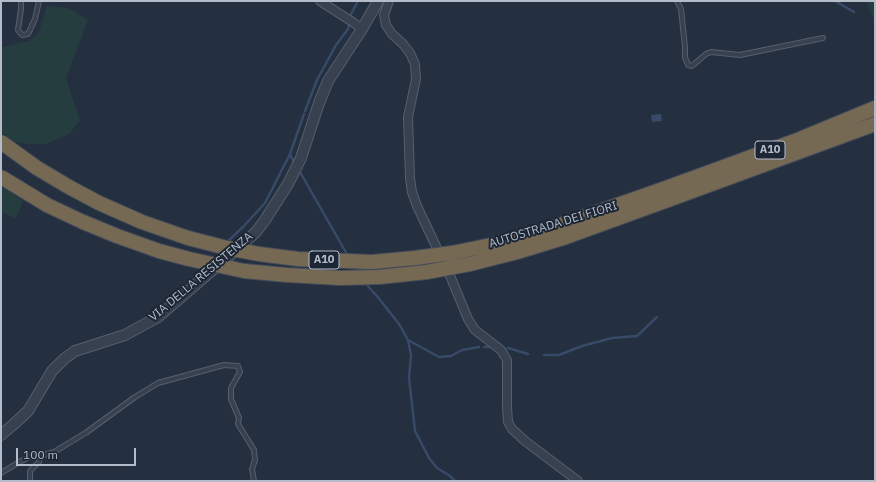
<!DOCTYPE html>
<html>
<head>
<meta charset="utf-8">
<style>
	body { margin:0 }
	#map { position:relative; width:876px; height:482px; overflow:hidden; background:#242f3f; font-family:"IBM Plex Sans",sans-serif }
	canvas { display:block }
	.frame { position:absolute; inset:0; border:2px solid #b4bcca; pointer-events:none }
	.scale { position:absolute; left:16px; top:448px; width:120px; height:18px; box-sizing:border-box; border:2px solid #b4bcca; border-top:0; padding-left:5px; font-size:12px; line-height:14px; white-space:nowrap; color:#b4bcca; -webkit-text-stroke:3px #1d2634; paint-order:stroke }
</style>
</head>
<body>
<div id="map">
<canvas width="876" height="482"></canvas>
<div class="frame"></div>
<div class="scale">100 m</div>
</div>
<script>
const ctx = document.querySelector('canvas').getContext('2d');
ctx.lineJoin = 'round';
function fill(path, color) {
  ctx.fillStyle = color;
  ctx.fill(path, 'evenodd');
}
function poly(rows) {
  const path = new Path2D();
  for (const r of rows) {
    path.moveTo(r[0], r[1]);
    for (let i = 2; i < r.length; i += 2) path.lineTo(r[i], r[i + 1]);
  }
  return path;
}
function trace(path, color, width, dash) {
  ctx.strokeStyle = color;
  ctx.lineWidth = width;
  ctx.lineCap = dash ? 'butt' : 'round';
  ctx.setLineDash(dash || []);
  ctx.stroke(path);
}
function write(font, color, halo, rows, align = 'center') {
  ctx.font = font + ' "IBM Plex Sans",sans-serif';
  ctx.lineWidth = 4;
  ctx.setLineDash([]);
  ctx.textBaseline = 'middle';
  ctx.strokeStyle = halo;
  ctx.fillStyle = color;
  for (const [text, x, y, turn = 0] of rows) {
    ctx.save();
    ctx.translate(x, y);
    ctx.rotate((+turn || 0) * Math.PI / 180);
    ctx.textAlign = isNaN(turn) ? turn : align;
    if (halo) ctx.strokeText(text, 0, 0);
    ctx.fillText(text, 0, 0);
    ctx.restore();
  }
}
fill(poly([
	[866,1,875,1,875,22],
	[47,6,68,8,88,20,66,78,80,121,69,134,46,144,28,144,11,141,1,133,1,45,3,47,29,41,38,34],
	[1,186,23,201,16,218,1,212]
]), '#263d40');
fill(poly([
	[661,114,662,121,652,122,651,115]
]), '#374a67');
trace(poly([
	[835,1,854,12],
	[305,111,317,80,336,45,348,29,349,26,349,18,358,1],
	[290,154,295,165],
	[300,172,348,256],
	[226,243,243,227,265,203,290,154,304,114],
	[367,285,374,293,377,296,399,324,408,340,411,355,409,378,415,431,429,458,437,468,450,476,455,481],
	[408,340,439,357,451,356,462,350,479,347],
	[484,347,493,347],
	[508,348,528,354],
	[544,355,559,355,582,346,612,338,637,336,657,317]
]), '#374a67', 2.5);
const service = poly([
	[21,1,21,9,18,30,22,35,28,34,35,19,39,1],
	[677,1,681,9,685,47,685,57,688,65,692,66,706,54,711,52,740,55,823,38],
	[40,456,54,452,87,432,135,397,158,383,224,365,238,366,240,372,231,388,231,399,239,418,238,424,254,450,255,460,252,469,254,481],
	[1,473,21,461,30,457,40,456,39,462,30,471,30,481]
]);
const minor = poly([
	[320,1,354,23,362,29],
	[389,1,384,15,386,25,392,34,403,44,410,53,415,64,416,79,408,117,410,178,412,192,417,206,451,278,468,319,475,330,501,350,507,360,507,406,508,422,512,429,525,441,578,481]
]);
const tertiary = poly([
	[1,435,14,424,28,411,52,371,64,359,75,351,125,335,158,317,229,256,256,232,265,220,288,184,301,158,319,103,328,81,362,29,378,1]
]);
const motorway = poly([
	[663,189,800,139,875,108],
	[668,200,875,124]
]);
trace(service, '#565f6d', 6);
trace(minor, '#565f6d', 10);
trace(tertiary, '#565f6d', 12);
trace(motorway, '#434c5a', 16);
trace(service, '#38414f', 4);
trace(minor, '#38414f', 8);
trace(tertiary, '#38414f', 10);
trace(motorway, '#766954', 14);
const motorwayBridge = poly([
	[1,142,37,168,69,187,99,203,142,222,188,238,227,248,259,254,298,259,372,262,415,258,452,253,491,245,546,230,663,189],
	[1,177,47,205,83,222,117,236,159,251,189,259,244,271,287,275,340,278,379,277,427,272,470,264,517,252,566,237,668,200]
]);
trace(motorwayBridge, '#434c5a', 16, []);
trace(motorwayBridge, '#766954', 14);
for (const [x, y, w] of [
	[770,150,30],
	[324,260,30]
]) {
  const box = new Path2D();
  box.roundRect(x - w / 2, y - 9, w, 18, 3);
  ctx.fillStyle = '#1d2634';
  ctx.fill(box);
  trace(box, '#b4bcca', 1);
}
write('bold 11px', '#b4bcca', null, [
	["A10",770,150],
	["A10",324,260]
]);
write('12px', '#b4bcca', '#1d2634', [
	["AUTOSTRADA DEI FIORI",553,225,-17],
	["VIA DELLA RESISTENZA",201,277,-40]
]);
</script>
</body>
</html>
